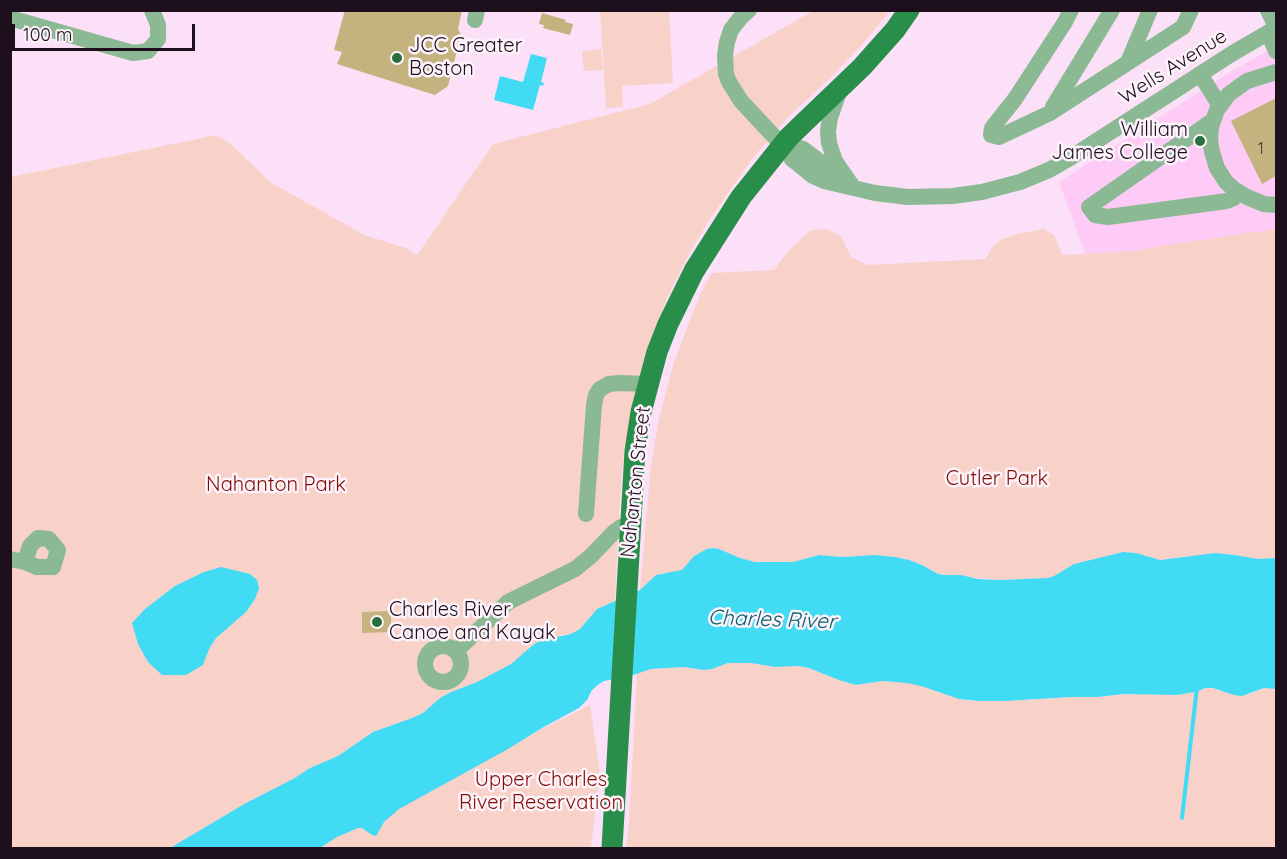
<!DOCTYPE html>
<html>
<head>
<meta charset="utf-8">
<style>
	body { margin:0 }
	#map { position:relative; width:1287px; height:859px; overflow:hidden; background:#fbe0f7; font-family:Quicksand,sans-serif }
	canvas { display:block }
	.frame { position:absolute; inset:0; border:12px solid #1e0f1d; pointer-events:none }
	.scale { position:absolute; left:12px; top:24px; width:183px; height:27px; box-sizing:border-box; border:3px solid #1e0f1d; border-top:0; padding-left:8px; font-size:18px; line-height:21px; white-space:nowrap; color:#1e0f1d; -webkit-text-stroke:4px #fdf3fb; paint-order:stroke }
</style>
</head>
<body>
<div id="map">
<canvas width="1287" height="859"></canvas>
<div class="frame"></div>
<div class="scale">100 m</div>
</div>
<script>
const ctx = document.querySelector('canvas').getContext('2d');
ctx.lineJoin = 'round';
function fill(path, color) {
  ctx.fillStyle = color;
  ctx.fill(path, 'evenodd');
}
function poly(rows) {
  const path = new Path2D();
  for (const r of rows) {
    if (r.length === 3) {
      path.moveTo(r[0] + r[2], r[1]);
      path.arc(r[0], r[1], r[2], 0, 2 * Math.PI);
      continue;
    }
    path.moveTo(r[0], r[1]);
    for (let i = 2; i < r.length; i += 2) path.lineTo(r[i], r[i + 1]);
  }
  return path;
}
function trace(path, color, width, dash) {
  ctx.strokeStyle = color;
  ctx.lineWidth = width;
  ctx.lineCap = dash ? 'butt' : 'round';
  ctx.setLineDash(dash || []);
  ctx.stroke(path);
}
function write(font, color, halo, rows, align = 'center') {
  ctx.font = font + ' Quicksand,sans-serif';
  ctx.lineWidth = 5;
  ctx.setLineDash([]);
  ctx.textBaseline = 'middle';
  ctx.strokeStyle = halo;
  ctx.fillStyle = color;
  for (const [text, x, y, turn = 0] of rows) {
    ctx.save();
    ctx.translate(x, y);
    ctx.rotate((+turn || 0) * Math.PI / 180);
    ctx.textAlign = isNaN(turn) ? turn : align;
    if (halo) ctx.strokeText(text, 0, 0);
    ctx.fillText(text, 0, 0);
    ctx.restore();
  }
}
fill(poly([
	[1276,46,1276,244,1085,254,1059,182,1227,74]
]), '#fecbf7');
fill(poly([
	[600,11,669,11,673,83,622,86,623,107,606,108],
	[813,11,890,11,860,47,829,79,788,117,752,159,710,219,690,252,668,296,649,346,625,445,621,482,615,601,597,609,580,629,571,634,561,635,522,656,511,664,477,682,451,692,440,698,423,713,412,718,373,732,338,756,310,768,293,779,246,803,170,848,11,848,11,177,217,135,234,147,270,182,364,235,406,248,414,254,418,254,493,144,650,104],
	[601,49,603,70,584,71,582,51],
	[826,229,841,236,851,257,867,265,986,259,992,247,999,241,1016,234,1044,229,1054,235,1062,255,1138,251,1154,247,1276,229,1276,558,1258,559,1235,555,1215,553,1159,560,1136,553,1123,552,1074,564,1054,576,1048,578,1000,580,952,575,945,575,938,574,922,565,909,560,895,557,875,555,842,557,819,555,793,562,755,562,740,558,719,549,694,556,682,570,677,572,662,573,640,590,650,474,658,423,673,365,693,312,702,291,712,273,774,270,788,251,810,231],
	[728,663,751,663,775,667,797,666,809,668,839,680,856,685,882,681,907,683,921,686,959,699,969,701,1005,701,1072,697,1097,697,1124,694,1176,695,1196,692,1205,688,1212,688,1234,695,1250,694,1264,688,1276,689,1276,848,626,848,629,823,637,673,651,669,684,667,704,670,712,669],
	[590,705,600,773,591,848,303,848]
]), '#f8d1c9');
fill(poly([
	[531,54,547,58,541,82,544,83,543,86,540,85,533,110,494,100,500,76,523,82],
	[713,548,719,549,740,558,755,562,793,562,819,555,842,557,875,555,895,557,909,560,922,565,938,574,945,575,961,575,978,579,1000,580,1048,578,1054,576,1074,564,1123,552,1136,553,1160,560,1215,553,1235,555,1258,559,1276,558,1276,689,1264,688,1242,696,1234,695,1213,688,1205,688,1196,692,1176,695,1124,694,1097,697,1072,697,1005,701,979,701,959,699,921,686,907,683,882,681,856,685,839,680,809,668,797,666,775,667,751,663,728,663,712,669,704,670,684,667,651,669,630,676,604,681,599,684,592,690,587,700,579,708,542,728,508,749,399,809,384,822,376,836,372,835,362,828,358,828,337,837,320,848,170,848,246,803,293,779,310,768,338,756,373,732,412,718,423,713,440,698,451,692,477,682,511,664,533,645,541,640,571,634,580,629,597,609,640,590,656,575,682,570,694,556,707,549],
	[221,567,250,574,257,580,259,588,255,599,246,612,216,638,209,649,203,665,186,675,162,675,148,662,138,644,132,623,145,609,175,586,204,572]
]), '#41dbf4');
trace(poly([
	[1182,818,1197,687]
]), '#41dbf4', 4);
fill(poly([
	[345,10,462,10,458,29,461,35,448,86,435,95,337,64,342,52,334,50],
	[542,13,566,20,565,22,573,24,570,35,543,28,544,25,539,24],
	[1276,98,1276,176,1262,184,1231,121],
	[391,611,391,632,362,633,362,612]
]), '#c4b27f');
trace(poly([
	[749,10,741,17,731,30,727,42,725,55,726,74,729,82,741,101,782,145,792,159,813,176,824,181,875,193,908,197,953,196,982,192,1020,182,1049,170,1070,158,1233,53,1276,28],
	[1071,10,1065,22,1015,99,992,128,991,135,999,137,1050,113,1183,27,1191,10],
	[1268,10,1276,27],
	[10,18,133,53,148,51,158,39,158,25,152,10],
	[475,20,477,10],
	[1268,33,1276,51],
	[1128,62,1150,10],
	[1276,72,1247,81,1229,94,1217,110,1211,127,1210,140,1212,152,1217,168,1226,182,1235,190,1247,197,1264,204,1276,205],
	[1200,74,1220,106],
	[839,92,830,118,828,131,829,143,835,161,853,187],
	[1053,107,1112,10],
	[1212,121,1089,207,1095,215,1108,217,1227,201,1234,198,1239,192],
	[782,145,793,146,803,149,840,177],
	[586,514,594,405,596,395,600,389,609,384,619,383,648,384],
	[10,559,25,562,37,567,53,567,58,550,49,539,38,538,30,546,25,562],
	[443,664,18],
	[456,651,508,602,575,569,591,556,613,533,621,527,630,524]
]), '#8bb994', 16);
trace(poly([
	[612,848,635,451,641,412,657,352,668,324,694,271,741,197,789,137,862,67,895,30,909,10]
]), '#2a8e4b', 21);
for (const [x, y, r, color] of [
	[397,58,6,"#27703d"],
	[1200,141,6,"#27703d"],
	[377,622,6,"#27703d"]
]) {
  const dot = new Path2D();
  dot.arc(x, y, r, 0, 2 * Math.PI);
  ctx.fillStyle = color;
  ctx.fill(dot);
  trace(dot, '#fdf3fb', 2);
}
write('16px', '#483836', null, [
	["1",1261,149]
]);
write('20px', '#1e0f1d', '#fdf3fb', [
	["JCC Greater",409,46],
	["Boston",409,69],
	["William",1188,130,"right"],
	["James College",1188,153,"right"],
	["Charles River",389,610],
	["Canoe and Kayak",389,633]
], 'left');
write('20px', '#1e0f1d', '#fdf3fb', [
	["Wells Avenue",1173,67,-32],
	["Nahanton Street",636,482,-84]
]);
write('20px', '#830c02', '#fdf3fb', [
	["Cutler Park",997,479],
	["Nahanton Park",276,485],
	["Upper Charles",541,780],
	["River Reservation",541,803]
]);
write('italic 21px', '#015e6a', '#fdf3fb', [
	["Charles River",772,620,2]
]);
</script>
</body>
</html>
